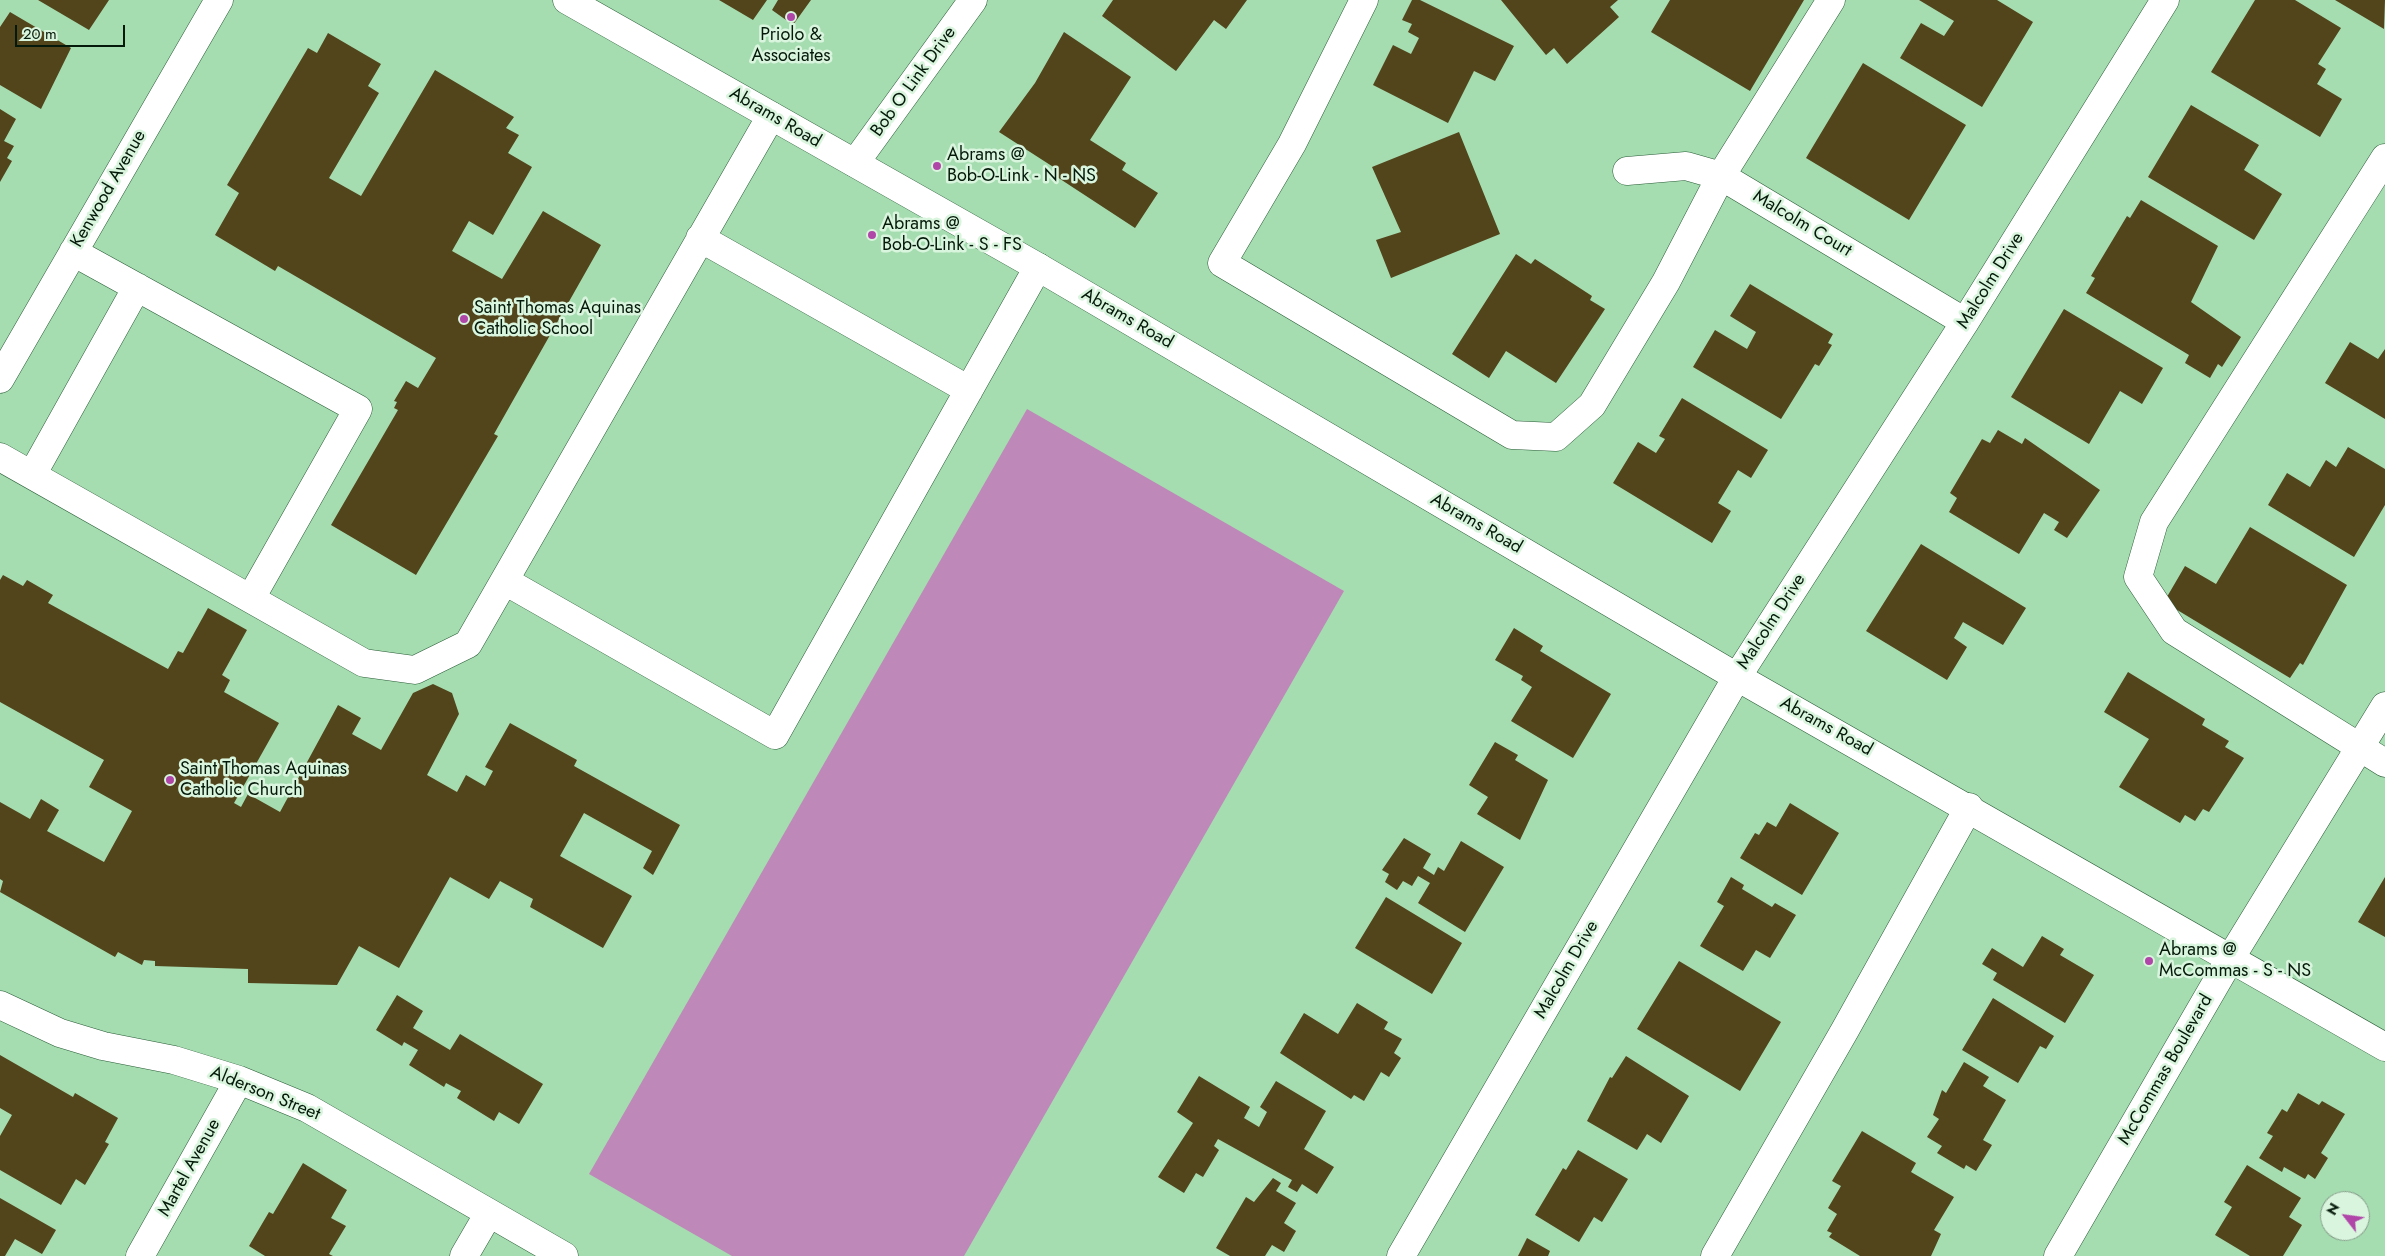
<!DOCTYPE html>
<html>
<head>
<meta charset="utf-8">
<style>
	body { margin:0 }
	#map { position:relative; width:2385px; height:1256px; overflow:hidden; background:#a5dcb0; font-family:Jost,sans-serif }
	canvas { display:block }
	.north { position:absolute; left:2320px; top:1191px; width:50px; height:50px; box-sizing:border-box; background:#daf5de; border:1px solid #849d89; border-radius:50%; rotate:300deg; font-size:14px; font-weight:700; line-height:20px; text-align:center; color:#041909 }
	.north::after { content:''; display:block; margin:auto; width:18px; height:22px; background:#af46a8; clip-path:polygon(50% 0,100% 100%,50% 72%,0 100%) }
	.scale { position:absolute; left:15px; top:25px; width:110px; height:22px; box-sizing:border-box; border:2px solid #041909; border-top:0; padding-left:6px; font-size:15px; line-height:18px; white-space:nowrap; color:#041909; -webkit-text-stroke:4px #daf5de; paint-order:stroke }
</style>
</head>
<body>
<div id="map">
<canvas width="2385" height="1256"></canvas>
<div class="north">N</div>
<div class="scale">20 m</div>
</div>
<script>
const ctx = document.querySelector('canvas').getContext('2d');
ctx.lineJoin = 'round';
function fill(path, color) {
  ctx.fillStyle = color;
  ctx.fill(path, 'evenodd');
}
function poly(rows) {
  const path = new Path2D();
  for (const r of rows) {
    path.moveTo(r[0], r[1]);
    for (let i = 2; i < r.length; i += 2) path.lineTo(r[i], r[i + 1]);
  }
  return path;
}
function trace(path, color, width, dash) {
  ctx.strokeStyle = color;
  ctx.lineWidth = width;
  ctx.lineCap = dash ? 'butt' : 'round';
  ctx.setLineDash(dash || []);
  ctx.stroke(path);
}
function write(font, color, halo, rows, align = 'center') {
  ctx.font = font + ' Jost,sans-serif';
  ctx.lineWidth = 5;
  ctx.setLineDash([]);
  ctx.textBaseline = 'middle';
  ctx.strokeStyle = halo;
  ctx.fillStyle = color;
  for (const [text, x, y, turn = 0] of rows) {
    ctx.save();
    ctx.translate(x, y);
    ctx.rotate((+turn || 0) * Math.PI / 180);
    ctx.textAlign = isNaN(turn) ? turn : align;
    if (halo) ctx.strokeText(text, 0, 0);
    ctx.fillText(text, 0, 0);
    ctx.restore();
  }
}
fill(poly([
	[1027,409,1344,591,964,1256,732,1256,589,1174]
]), '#be88b8');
fill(poly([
	[38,0,109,0,89,30],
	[719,0,767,0,753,20],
	[778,0,811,0,793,25,772,10],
	[1113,0,1247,0,1226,29,1214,20,1176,71,1102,16],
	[1412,0,1420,0,1514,46,1495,81,1474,71,1448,123,1373,85,1393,45,1411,54,1419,38,1408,32,1412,24,1402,20],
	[1501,0,1618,0,1610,7,1619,17,1567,64,1554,48,1546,55],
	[1670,0,1804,0,1750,91,1651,32],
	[1919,0,1997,0,2033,22,1982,107,1900,58,1921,23,1944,36,1954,21],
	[2255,0,2295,0,2341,28,2318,64,2326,69,2317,84,2342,99,2320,137,2211,72],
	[2335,0,2385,0,2384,29],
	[10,12,71,48,41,109,0,85,0,27],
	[1064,32,1131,77,1090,140,1126,163,1122,170,1158,193,1135,228,1054,175,1058,170,999,132,1035,83],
	[328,33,381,64,368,86,379,93,329,178,361,196,435,70,514,117,506,128,519,135,508,153,532,167,493,235,469,221,452,251,502,279,543,211,601,245,494,434,498,436,416,575,331,525,398,410,394,408,397,402,394,401,406,381,418,388,436,358,278,266,275,271,215,235,239,193,227,185,308,48,317,53],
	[1863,63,1966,125,1909,220,1806,158],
	[2191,105,2259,145,2244,170,2282,194,2254,240,2148,177],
	[0,109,16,119,4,141,14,146,7,158,12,161,0,182],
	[1459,132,1500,234,1391,278,1376,240,1401,232,1372,167],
	[2141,200,2218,246,2191,302,2241,337,2222,367,2218,364,2210,378,2185,363,2189,355,2086,293,2095,278,2091,276,2127,216,2130,218],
	[1516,254,1531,264,1535,259,1592,296,1590,300,1605,309,1556,383,1506,351,1489,378,1452,354],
	[1750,284,1833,334,1828,343,1832,345,1819,366,1815,364,1781,419,1693,367,1715,330,1747,349,1756,332,1730,316],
	[2064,309,2163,368,2142,404,2120,391,2089,444,2011,397],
	[2350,342,2378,359,2385,349,2385,419,2325,383],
	[1682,398,1768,450,1751,478,1738,470,1718,503,1731,511,1712,543,1613,483,1638,442,1656,453,1665,439,1659,436],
	[1998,430,2022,444,2025,438,2100,490,2067,538,2054,530,2059,522,2044,513,2019,554,1949,512,1957,498,1950,493,1982,439,1990,443],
	[2348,447,2385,469,2385,505,2354,557,2268,505,2287,473,2310,487,2326,460,2336,467],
	[2250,527,2347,585,2303,665,2300,663,2290,678,2164,602,2185,566,2216,584],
	[1921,544,2026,608,2003,645,1963,622,1954,638,1967,647,1947,680,1866,631],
	[3,575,23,586,27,580,53,595,48,603,168,669,178,651,183,653,208,608,247,630,222,675,230,680,224,692,279,723,234,803,241,807,248,794,280,812,338,705,361,718,352,734,381,750,413,693,433,684,452,693,459,714,427,775,457,792,466,775,485,786,493,771,485,767,510,723,577,760,574,766,680,825,653,875,643,868,652,851,584,813,560,856,632,896,603,948,530,907,533,899,500,881,489,899,450,877,399,968,359,946,337,985,248,983,248,969,155,966,155,961,144,960,142,965,118,952,115,957,0,892,3,881,0,879,0,802,30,819,41,799,59,810,47,831,104,862,132,811,89,787,104,760,0,702,0,580],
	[1514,628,1543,646,1540,651,1611,694,1573,758,1511,721,1532,687,1521,680,1523,676,1495,660],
	[2128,672,2205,719,2202,725,2229,741,2225,747,2244,758,2209,812,2203,809,2195,821,2185,815,2180,823,2119,787,2149,739,2104,712],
	[1495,742,1518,755,1515,760,1548,780,1520,840,1477,814,1488,797,1469,785],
	[1790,803,1839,833,1802,895,1740,858,1755,833,1759,835,1767,822,1776,827],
	[1404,838,1431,854,1423,868,1434,875,1438,867,1444,871,1461,841,1504,867,1465,932,1418,903,1430,883,1418,876,1412,886,1403,881,1397,890,1385,882,1389,874,1382,870],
	[1731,877,1744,885,1742,889,1772,907,1775,903,1796,915,1770,958,1756,950,1743,971,1700,946,1724,906,1717,902],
	[2385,877,2385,937,2358,922],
	[1386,897,1462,943,1432,994,1355,948],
	[2042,936,2064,949,2060,955,2094,975,2065,1023,1993,980,1997,973,1982,964,1992,948,2023,967],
	[1679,961,1781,1022,1740,1091,1637,1029],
	[397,995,423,1011,413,1028,450,1050,460,1034,543,1084,519,1124,499,1112,494,1121,457,1098,461,1091,446,1083,444,1087,409,1065,418,1050,404,1042,402,1046,376,1030],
	[1993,998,2054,1036,2046,1049,2040,1046,2018,1083,1962,1050],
	[1357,1003,1388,1022,1384,1029,1402,1039,1394,1053,1401,1058,1389,1077,1381,1072,1364,1101,1354,1095,1351,1099,1280,1053,1304,1013,1338,1034],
	[0,1055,73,1097,75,1093,118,1118,105,1142,109,1144,85,1185,76,1179,61,1205,0,1170,0,1136,12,1115,0,1108],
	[1626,1056,1689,1096,1661,1143,1647,1134,1637,1150,1587,1121,1610,1077,1612,1078],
	[1964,1062,1989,1077,1983,1086,2006,1100,1983,1140,1992,1145,1976,1171,1966,1165,1964,1169,1937,1153,1942,1146,1927,1137,1939,1119,1933,1115,1942,1090,1946,1093],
	[1199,1076,1250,1107,1244,1118,1259,1127,1267,1112,1260,1107,1276,1081,1326,1111,1304,1149,1334,1167,1317,1194,1302,1184,1297,1192,1288,1187,1292,1180,1218,1139,1214,1146,1219,1150,1203,1177,1196,1173,1184,1193,1158,1177,1193,1123,1177,1112],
	[2298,1093,2319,1105,2322,1101,2345,1114,2321,1153,2328,1158,2315,1179,2308,1174,2305,1179,2284,1167,2282,1172,2259,1158,2273,1136,2267,1133,2282,1109,2287,1112],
	[1862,1131,1916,1163,1911,1172,1954,1197,1934,1230,1941,1234,1931,1256,1860,1256,1829,1237,1832,1233,1827,1231,1837,1214,1828,1208,1841,1186,1832,1181],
	[1578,1150,1628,1179,1602,1222,1594,1217,1579,1242,1535,1215,1563,1168,1566,1170],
	[303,1163,347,1190,331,1218,346,1226,329,1254,333,1256,265,1256,249,1246,269,1212,273,1214],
	[2247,1165,2301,1198,2289,1217,2302,1225,2283,1256,2250,1256,2215,1235,2232,1207,2224,1202],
	[1273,1178,1281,1183,1276,1191,1296,1203,1284,1223,1296,1231,1284,1252,1272,1245,1265,1256,1230,1256,1216,1248,1246,1197,1254,1202],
	[0,1198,56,1230,42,1254,15,1239,5,1256,0,1256],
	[1527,1238,1550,1251,1548,1256,1518,1256]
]), '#52441b');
const minor = poly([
	[1364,0,1292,144,1222,263,1512,435,1556,437,1592,405,1666,282,1721,176,1831,0],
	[2385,158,2154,522,2138,577,2174,631,2385,763],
	[855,163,973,0],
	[1627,171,1686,166,1721,176,1965,322],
	[700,238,969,390],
	[73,252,358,409,251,598],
	[0,379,219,0],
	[0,457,364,663,415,670,468,644,771,116],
	[32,475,137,287],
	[505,581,775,735,1038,267],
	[0,1005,60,1033,103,1046,174,1060,239,1080,307,1108,564,1256],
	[140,1256,239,1080],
	[464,1256,489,1213],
	[1401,1256,1737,677,1965,322,2165,0],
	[1715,1256,1845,1030,1969,807],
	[2058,1256,2230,959,2385,706]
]);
const major = poly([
	[567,0,1038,267,1737,677,2385,1047]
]);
trace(minor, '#295c36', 29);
trace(major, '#295c36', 29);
trace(minor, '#fff', 28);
trace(major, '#fff', 28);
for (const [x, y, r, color] of [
	[791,17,5,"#af46a8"],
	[937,166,5,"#af46a8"],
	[872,235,5,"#af46a8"],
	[464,319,5,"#af46a8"],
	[170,780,5,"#af46a8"],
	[2149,961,5,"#af46a8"]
]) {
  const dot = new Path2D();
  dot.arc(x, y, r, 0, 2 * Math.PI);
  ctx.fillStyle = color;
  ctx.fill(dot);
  trace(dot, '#daf5de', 2);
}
write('18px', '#041909', '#daf5de', [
	["Priolo &",791,36,"center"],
	["Associates",791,57,"center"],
	["Abrams @",947,156],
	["Bob-O-Link - N - NS",947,177],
	["Abrams @",882,225],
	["Bob-O-Link - S - FS",882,246],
	["Saint Thomas Aquinas",474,309],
	["Catholic School",474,330],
	["Saint Thomas Aquinas",180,770],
	["Catholic Church",180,791],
	["Abrams @",2159,951],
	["McCommas - S - NS",2159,972]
], 'left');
write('18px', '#041909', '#daf5de', [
	["Bob O Link Drive",914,82,-54],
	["Abrams Road",775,118,30],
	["Kenwood Avenue",109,189,-60],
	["Malcolm Court",1802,224,31],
	["Malcolm Drive",1991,281,-58],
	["Abrams Road",1127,319,30],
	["Abrams Road",1476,524,30],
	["Malcolm Drive",1772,622,-57],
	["Abrams Road",1826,727,29],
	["Malcolm Drive",1567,970,-60],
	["McCommas Boulevard",2166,1070,-60],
	["Alderson Street",265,1094,22],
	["Martel Avenue",190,1168,-61]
]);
</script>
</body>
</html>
